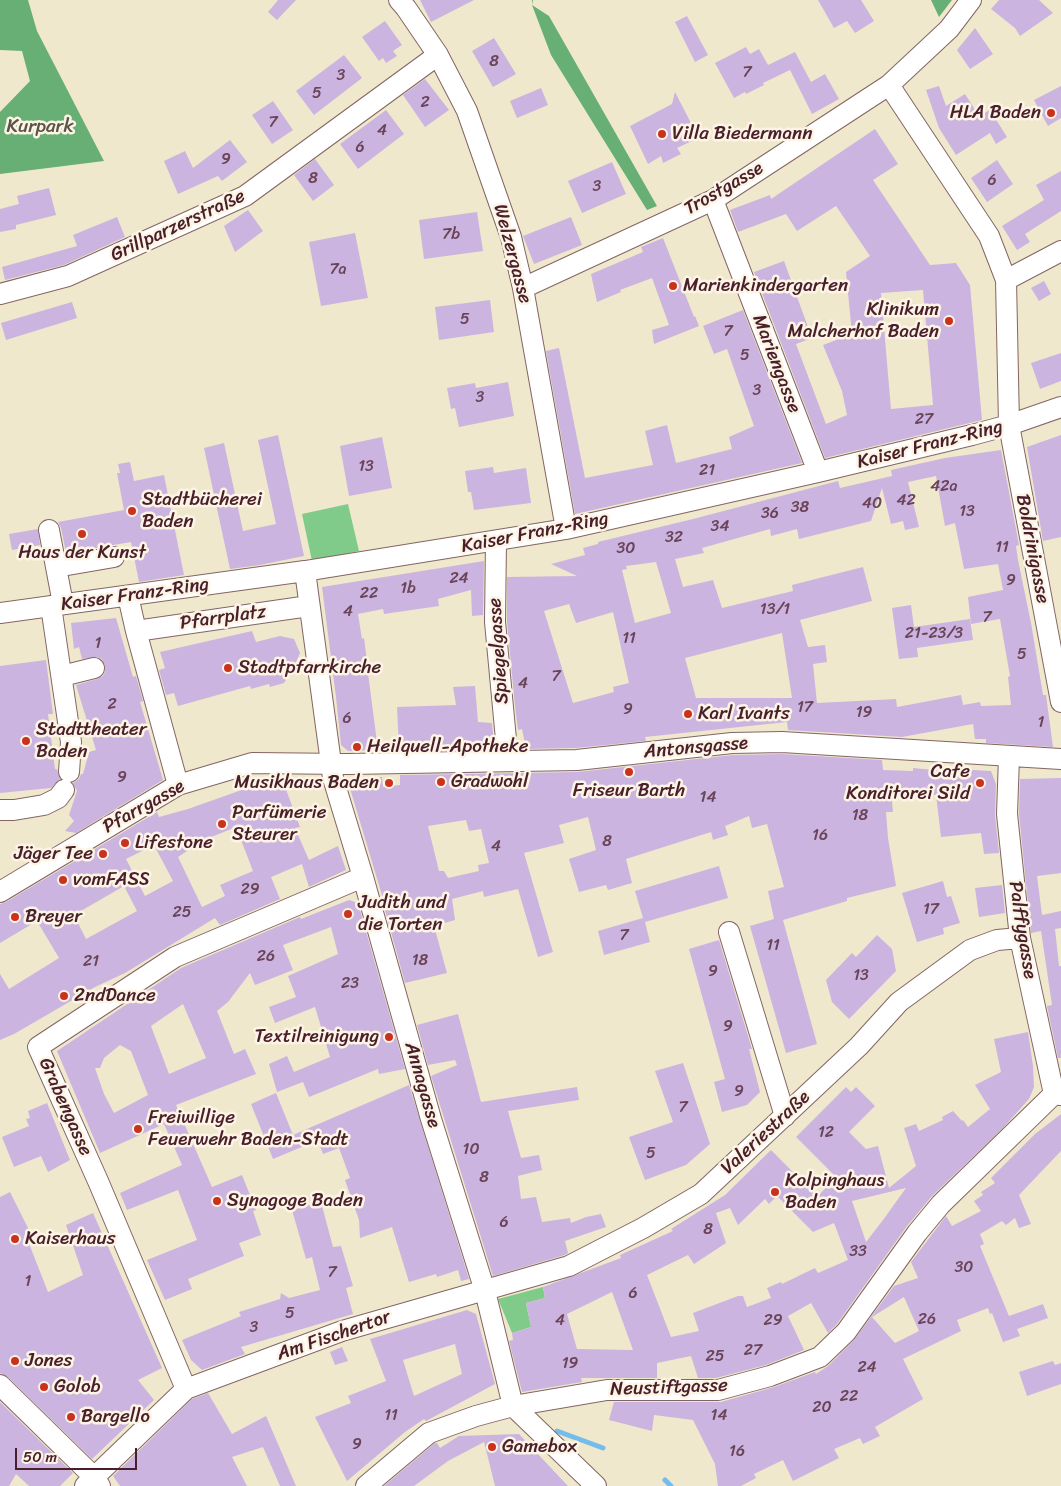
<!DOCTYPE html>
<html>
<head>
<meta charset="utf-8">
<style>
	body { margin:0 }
	#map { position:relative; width:1061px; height:1486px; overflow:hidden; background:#f0e8cc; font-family:Sriracha,sans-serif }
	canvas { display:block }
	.scale { position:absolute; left:15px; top:1448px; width:122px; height:22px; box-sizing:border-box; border:2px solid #4a1f2b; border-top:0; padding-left:6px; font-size:15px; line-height:18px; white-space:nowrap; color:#4a1f2b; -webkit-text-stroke:4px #fcf5e5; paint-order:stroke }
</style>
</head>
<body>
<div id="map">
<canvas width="1061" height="1486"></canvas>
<div class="scale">50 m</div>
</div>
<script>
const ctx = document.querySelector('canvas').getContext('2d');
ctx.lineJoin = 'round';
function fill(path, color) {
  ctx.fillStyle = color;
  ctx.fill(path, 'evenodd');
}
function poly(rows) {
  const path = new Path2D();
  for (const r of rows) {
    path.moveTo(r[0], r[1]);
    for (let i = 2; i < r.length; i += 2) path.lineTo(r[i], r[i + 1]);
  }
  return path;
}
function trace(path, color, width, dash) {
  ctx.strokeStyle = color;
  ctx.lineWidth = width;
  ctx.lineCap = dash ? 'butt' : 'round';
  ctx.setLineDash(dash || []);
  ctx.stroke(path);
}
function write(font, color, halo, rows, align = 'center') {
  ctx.font = font + ' Sriracha,sans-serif';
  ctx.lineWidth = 5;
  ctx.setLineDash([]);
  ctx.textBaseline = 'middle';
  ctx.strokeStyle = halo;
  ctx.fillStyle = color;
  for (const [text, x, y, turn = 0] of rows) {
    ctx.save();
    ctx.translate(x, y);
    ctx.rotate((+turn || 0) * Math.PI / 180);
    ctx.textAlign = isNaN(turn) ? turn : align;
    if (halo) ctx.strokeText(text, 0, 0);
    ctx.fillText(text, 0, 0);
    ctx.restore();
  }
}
fill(poly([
	[348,504,359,551,312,561,302,514],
	[543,1287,545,1298,526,1303,531,1327,512,1333,498,1299]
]), '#80cb89');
fill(poly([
	[0,0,28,0,37,31,104,161,0,174,0,112,30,81,22,51,0,50],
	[532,0,533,0,532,5,549,16,657,206,647,210,551,55,532,5],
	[931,0,952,0,939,17]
]), '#68af75');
trace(poly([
	[557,1431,603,1448],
	[665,1480,671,1486]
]), '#73bcec', 5);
fill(poly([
	[278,0,296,0,277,20,268,12],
	[420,0,474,0,431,22],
	[818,0,861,0,874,21,855,33,847,21,834,28],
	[999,0,1039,0,1053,13,1020,36,1015,28,991,9],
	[687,16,708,55,695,62,675,22],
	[385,21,402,45,393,51,397,56,386,63,383,58,379,61,362,37],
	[975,28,993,54,970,69,957,50],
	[494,38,516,74,493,87,472,51],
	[746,47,750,54,759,49,768,65,795,52,811,82,825,74,839,99,812,114,790,70,763,83,764,85,746,94,745,92,734,98,715,63],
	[344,55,362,78,314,115,296,91],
	[425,79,449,110,425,127,403,95],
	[939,86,946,106,965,94,979,116,990,110,1007,137,996,144,990,133,956,155,939,128,926,90],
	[1061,86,1061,118,1048,126,1034,100],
	[541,88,548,105,517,118,510,101],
	[675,92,692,125,686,127,694,140,677,148,681,154,663,163,661,156,648,164,630,126,672,104],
	[273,101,293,130,272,144,252,115],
	[386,110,404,134,358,169,340,144],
	[875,129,898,164,873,180,930,265,956,263,970,285,982,420,825,458,754,272,784,261,812,338,796,344,826,424,847,415,842,391,823,345,852,334,846,272,870,256,836,206,797,231,786,214,738,232,730,210,770,195,771,199],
	[923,290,933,405,891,409,881,293],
	[230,140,247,162,222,181,218,176,178,194,164,161,185,151,193,168],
	[315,159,334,185,313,201,294,175],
	[997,160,1013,184,987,202,971,178],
	[612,162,626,194,582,213,568,181],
	[1061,171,1061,211,1025,234,1030,242,1017,250,1002,226,1044,200,1036,185],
	[49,188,56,215,16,225,16,229,0,232,0,209,19,204,17,196],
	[248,210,263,231,235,252,224,226],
	[477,212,483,251,424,259,419,220],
	[117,217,125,237,64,265,5,280,2,267,77,246,73,235],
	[571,217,582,245,534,264,523,236],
	[355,233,368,298,321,306,309,242],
	[663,238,694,317,695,316,699,326,654,344,652,330,669,325,652,278,620,290,621,292,597,302,591,274,643,252,641,247],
	[1044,281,1051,294,1039,301,1031,288],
	[490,300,494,332,439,340,435,307],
	[72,302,77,318,6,340,1,323],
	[743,310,802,463,575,514,546,351,559,348,585,478,653,465,645,431,667,425,676,463,732,449,729,437,754,426,727,349,714,354,703,326],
	[1061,353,1061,381,1040,389,1031,363],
	[508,382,514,416,459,427,455,408,451,409,447,388,475,383,476,388],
	[278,435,304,556,260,565,230,569,204,448,224,443,243,531,276,524,258,440],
	[1061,435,1061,537,1043,541,1027,447],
	[382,437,392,488,349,496,340,446],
	[1001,450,1019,545,1016,546,1018,560,1031,623,1043,695,1046,695,1053,747,986,743,986,739,975,739,973,724,902,737,788,730,787,722,645,737,646,741,576,748,526,749,522,729,518,730,515,706,507,622,507,577,577,576,551,564,585,555,583,548,598,544,598,542,693,519,838,481,840,488,892,476,891,470,945,458],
	[936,476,945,526,955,523,964,569,998,564,1003,590,968,597,971,624,1000,619,1010,676,1008,677,1011,705,981,706,980,702,963,705,961,695,897,707,896,699,817,703,813,664,827,662,825,645,808,647,800,620,872,601,863,567,792,585,793,591,722,608,713,580,683,587,675,559,704,553,702,548,770,529,771,536,797,529,799,539,871,521,882,488,891,524,903,521,905,530,919,527,908,482],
	[656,562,671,613,635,623,622,570,627,569,626,566],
	[569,604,576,623,613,612,629,683,613,687,614,692,573,703,544,611],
	[782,633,792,698,696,698,685,658],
	[130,462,134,481,164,475,184,575,139,582,131,542,66,553,61,528,58,522,124,510,117,473,120,473,118,464],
	[493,467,494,473,526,468,531,503,474,510,471,492,468,492,465,471],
	[38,529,40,545,12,550,9,534],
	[484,561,483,615,472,616,471,590,438,599,439,606,384,614,383,609,358,614,362,639,364,638,367,661,368,661,371,672,368,673,378,750,348,751,341,745,336,697,322,587],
	[911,605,914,627,970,619,973,640,917,648,918,657,899,659,892,608],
	[116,618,133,677,136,676,143,701,140,702,163,780,76,833,65,831,74,821,69,815,77,791,73,783,79,779,81,774,83,774,89,752,96,750,76,685,97,679,103,676,105,671,105,665,102,659,97,657,82,659,79,647,74,649,71,623],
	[252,631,256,642,280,636,294,639,300,653,293,669,284,683,270,687,269,684,251,689,250,686,178,706,174,693,166,695,159,670,165,668,160,652],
	[46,660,53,714,48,714,55,769,57,769,60,779,51,788,0,793,0,666],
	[475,686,478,722,492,723,494,744,399,749,397,707,456,705,453,687],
	[782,754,882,760,883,770,913,771,913,768,955,772,955,769,991,771,996,784,995,815,999,853,984,854,981,833,941,837,936,795,891,792,893,812,886,812,888,838,896,886,847,898,847,901,783,920,817,1044,786,1053,750,926,774,919,768,891,784,887,767,824,752,828,749,816,725,826,728,835,713,840,711,832,626,859,632,883,608,890,606,885,579,892,569,859,596,850,588,817,559,825,564,843,524,853,553,952,538,957,518,889,484,897,483,891,452,899,455,920,434,926,447,973,405,983,383,903,384,902,349,785,355,778,382,777,383,787,400,785,400,775,577,772,733,755],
	[466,820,469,831,481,829,489,863,478,865,479,871,448,878,444,871,439,871,428,826],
	[281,776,300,827,295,828,309,860,338,846,346,870,309,887,302,864,271,877,280,899,220,925,215,918,125,973,95,987,14,1034,0,1040,0,974,9,989,59,958,37,921,0,943,0,904,6,902,157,812,159,817,188,809],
	[236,827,253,871,220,885,225,896,202,907,178,857,204,840],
	[154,845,173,881,145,896,126,859],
	[124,886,137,911,86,939,74,915],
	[1061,778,1061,873,1037,876,1042,915,1061,911,1061,928,1055,929,1059,966,1061,966,1061,1058,1058,1058,1047,1006,1052,1005,1041,931,1031,933,1019,814,1020,779],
	[719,866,728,898,645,922,650,942,604,955,598,931,643,918,635,891],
	[943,881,947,897,951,896,960,923,943,928,944,934,917,942,902,893],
	[1002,885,1005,913,979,917,975,888],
	[349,900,358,903,405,1069,379,1074,378,1069,309,1097,303,1082,277,1092,269,1064,287,1056,294,1072,330,1057,315,1007,275,1023,269,1007,296,997,288,976,338,954,331,927,283,945,293,970,255,985,250,973,228,1002,217,1011,234,1054,245,1049,256,1074,176,1105,212,1187,242,1175,256,1210,253,1211,261,1235,239,1243,244,1256,188,1279,192,1289,165,1300,147,1260,197,1240,178,1190,127,1210,120,1193,182,1165,164,1124,100,1153,57,1051,181,968,300,917,301,919],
	[183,1004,206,1058,169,1074,151,1026],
	[120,1045,131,1051,148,1095,114,1113,104,1094,95,1068,100,1068,104,1058],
	[877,935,892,949,896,971,849,1019,832,1002,826,980,852,953,856,957],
	[719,940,752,1049,749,1049,760,1092,747,1105,722,1112,714,1082,725,1079,689,949],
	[458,1014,481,1102,577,1087,579,1100,508,1111,521,1158,539,1155,542,1170,518,1176,521,1199,536,1197,542,1222,570,1218,571,1223,586,1217,601,1214,606,1227,565,1241,568,1253,565,1255,493,1276,431,1076,457,1065,455,1060,428,1065,417,1025],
	[1028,1032,1033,1066,1034,1087,1029,1099,1002,1129,932,1196,907,1226,837,1324,828,1333,811,1303,788,1316,804,1350,766,1365,716,1378,698,1378,691,1356,657,1363,657,1378,581,1378,582,1382,522,1392,509,1341,513,1340,512,1333,531,1327,526,1303,545,1298,543,1287,621,1258,620,1255,673,1231,671,1229,725,1195,771,1150,796,1175,798,1173,819,1195,836,1177,796,1137,846,1087,851,1092,856,1087,875,1106,849,1132,866,1149,878,1146,889,1188,916,1166,904,1128,916,1124,919,1131,943,1120,942,1117,953,1111,962,1121,963,1120,968,1127,990,1109,975,1085,1001,1072,994,1039],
	[906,1188,883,1220,866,1242,852,1201],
	[777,1196,813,1232,834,1223,848,1260,818,1273,815,1268,782,1284,781,1282,767,1288,771,1298,747,1307,743,1296,738,1296,693,1313,699,1331,671,1337,647,1275,688,1255,694,1264,726,1243,716,1213,730,1208,738,1225,765,1199,769,1204],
	[612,1292,633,1350,577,1349,567,1314],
	[683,1063,710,1144,686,1165,645,1180,629,1137,673,1122,655,1071],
	[409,1085,469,1279,461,1281,458,1270,437,1277,436,1274,409,1282,392,1227,360,1238,359,1220,345,1180,350,1178,339,1148,323,1154,318,1140,273,1159,251,1104,276,1093,293,1135],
	[47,1103,70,1160,48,1172,41,1156,14,1167,2,1137,29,1126,26,1119,30,1118,28,1111],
	[1061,1114,1061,1151,1019,1195,1031,1224,1019,1228,1015,1218,1006,1225,1002,1221,980,1234,984,1244,980,1246,1009,1316,1043,1304,1048,1318,1017,1329,1020,1336,1003,1342,992,1313,990,1314,988,1308,957,1320,961,1331,903,1359,923,1399,875,1427,880,1436,863,1444,860,1438,834,1449,839,1458,793,1481,783,1460,754,1474,756,1478,741,1486,718,1486,715,1464,693,1420,654,1415,652,1431,609,1420,614,1402,721,1402,774,1387,815,1372,816,1374,828,1366,854,1340,894,1286,918,1278,911,1262,946,1216,952,1226,981,1211,974,1201,983,1195,981,1192,995,1183,991,1178,1035,1134],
	[904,1297,919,1331,895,1343,872,1317],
	[10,1192,33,1238,28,1241,48,1292,83,1275,66,1225,93,1213,162,1368,138,1380,154,1400,92,1459,8,1377,0,1373,0,1197],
	[321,1202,333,1247,341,1246,353,1286,346,1288,353,1314,241,1347,245,1354,202,1370,191,1360,182,1340,241,1316,239,1312,280,1299,281,1293,289,1298,320,1290,312,1257,306,1259,292,1210],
	[467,1310,476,1314,495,1384,426,1421,424,1419,405,1432,347,1481,315,1417,351,1403,348,1396,386,1381,370,1339],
	[455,1344,462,1374,414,1396,403,1360],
	[342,1347,348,1361,335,1365,330,1352],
	[1053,1361,1055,1365,1061,1363,1061,1384,1027,1396,1019,1372],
	[208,1393,232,1434,266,1416,296,1486,280,1486,263,1447,232,1457,247,1486,120,1486,113,1476,192,1399],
	[0,1402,73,1473,60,1486,29,1486,16,1474,9,1486,0,1486],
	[519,1434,568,1486,495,1486,484,1442,448,1461,414,1486,384,1486,435,1443,437,1443,440,1448,459,1436]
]), '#cbb4e0');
const minor = poly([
	[399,0,406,8,438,55,467,111,511,237,523,288,566,529],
	[889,85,989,236,1006,280,1009,425,1061,702],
	[713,200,818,472],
	[1006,280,1061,251],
	[523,288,713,200,889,85,949,29,971,0],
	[0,294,68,276,245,196,438,55],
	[49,530,63,604],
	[496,541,495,622,508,761],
	[56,567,114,557],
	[305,571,333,778,363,877,431,1119,485,1291,513,1406],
	[128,596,136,631,309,606],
	[51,606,71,742,69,772],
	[0,613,305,571,566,529,818,472,972,435,1009,425,1061,407],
	[136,631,178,785],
	[62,676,94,668],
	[1009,757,1007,814,1020,938,1054,1094,1061,1095],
	[0,810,14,810,44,805,58,798,64,790],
	[0,892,178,785,252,763,348,764,577,760,732,743,782,742,1061,759],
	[729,932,785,1116],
	[0,1385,94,1477,100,1486],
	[186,1389,98,1181,38,1047,175,957,363,877],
	[513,1406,596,1486],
	[85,1486,186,1389,342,1331,569,1266,643,1228,701,1194,859,1046,899,1002,970,950,997,940,1020,938],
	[366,1486,429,1433,476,1416,513,1406,607,1390,718,1390,770,1376,820,1357,846,1332,917,1233,941,1204,1054,1094]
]);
trace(minor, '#846563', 22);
trace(minor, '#fff', 20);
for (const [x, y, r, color] of [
	[1051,113,5,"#c8321e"],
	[662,134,5,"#c8321e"],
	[673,286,5,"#c8321e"],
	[949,321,5,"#c8321e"],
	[132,511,5,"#c8321e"],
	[82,534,5,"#c8321e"],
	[228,668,5,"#c8321e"],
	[688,714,5,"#c8321e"],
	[26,741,5,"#c8321e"],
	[357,747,5,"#c8321e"],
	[629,772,5,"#c8321e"],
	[441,782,5,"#c8321e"],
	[389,783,5,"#c8321e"],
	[980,783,5,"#c8321e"],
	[222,824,5,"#c8321e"],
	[125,843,5,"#c8321e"],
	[103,854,5,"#c8321e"],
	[63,880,5,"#c8321e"],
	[348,914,5,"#c8321e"],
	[15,917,5,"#c8321e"],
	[64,996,5,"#c8321e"],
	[389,1037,5,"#c8321e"],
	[138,1129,5,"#c8321e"],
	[775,1192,5,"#c8321e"],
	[217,1201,5,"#c8321e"],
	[15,1239,5,"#c8321e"],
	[15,1361,5,"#c8321e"],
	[44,1387,5,"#c8321e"],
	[71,1417,5,"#c8321e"],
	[492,1447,5,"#c8321e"]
]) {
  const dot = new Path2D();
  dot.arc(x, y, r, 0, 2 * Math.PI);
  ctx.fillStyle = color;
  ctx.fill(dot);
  trace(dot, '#fcf5e5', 2);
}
write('16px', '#6a4458', null, [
	["8",494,62],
	["7",747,73],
	["3",341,76],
	["5",317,94],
	["2",425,103],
	["7",273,123],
	["4",382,131],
	["6",360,148],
	["9",226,160],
	["8",313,179],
	["6",992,181],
	["3",597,187],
	["7b",451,235],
	["7a",338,270],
	["5",465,320],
	["7",728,332],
	["5",745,356],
	["3",757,391],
	["3",480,398],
	["27",924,420],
	["13",366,467],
	["21",707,471],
	["42a",944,487],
	["42",906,501],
	["40",872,504],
	["38",800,508],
	["13",967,512],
	["36",770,514],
	["34",720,527],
	["32",674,538],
	["11",1002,548],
	["30",626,549],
	["24",459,579],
	["9",1011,581],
	["1b",408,589],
	["22",369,594],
	["13/1",775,610],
	["4",348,612],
	["7",987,618],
	["21-23/3",934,634],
	["11",629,639],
	["1",98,644],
	["5",1022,655],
	["7",556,677],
	["4",523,684],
	["2",112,705],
	["17",805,708],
	["9",628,710],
	["19",864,713],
	["6",347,719],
	["1",1041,723],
	["9",122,778],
	["14",708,798],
	["18",860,816],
	["16",820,836],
	["8",607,842],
	["4",496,847],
	["29",250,890],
	["17",931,910],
	["25",182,913],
	["7",624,936],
	["11",773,946],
	["26",266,957],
	["18",420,961],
	["21",91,962],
	["9",713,972],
	["13",861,976],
	["23",350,984],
	["9",728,1027],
	["9",739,1092],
	["7",683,1108],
	["12",826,1133],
	["10",471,1150],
	["5",651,1154],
	["8",484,1178],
	["6",504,1223],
	["8",708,1230],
	["33",858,1252],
	["30",964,1268],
	["7",332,1273],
	["1",28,1282],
	["6",633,1294],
	["5",290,1314],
	["26",927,1320],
	["4",560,1321],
	["29",773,1321],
	["3",254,1328],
	["27",753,1351],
	["25",715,1357],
	["19",570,1364],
	["24",867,1368],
	["22",849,1397],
	["20",822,1408],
	["11",391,1416],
	["14",719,1416],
	["9",357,1445],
	["16",737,1452]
]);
write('19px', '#4a1f2b', '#fcf5e5', [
	["HLA Baden",1041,113,"right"],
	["Villa Biedermann",672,134],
	["Marienkindergarten",683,286],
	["Klinikum",939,310,"right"],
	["Malcherhof Baden",939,332,"right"],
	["Stadtbücherei",142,500],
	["Baden",142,522],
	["Haus der Kunst",82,553,"center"],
	["Stadtpfarrkirche",238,668],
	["Karl Ivants",698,714],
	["Stadttheater",36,730],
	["Baden",36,752],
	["Heilquell-Apotheke",367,747],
	["Cafe",970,772,"right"],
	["Konditorei Sild",970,794,"right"],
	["Gradwohl",451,782],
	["Musikhaus Baden",379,783,"right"],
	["Friseur Barth",629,791,"center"],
	["Parfümerie",232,813],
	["Steurer",232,835],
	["Lifestone",135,843],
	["Jäger Tee",93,854,"right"],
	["vomFASS",73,880],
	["Judith und",358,903],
	["die Torten",358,925],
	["Breyer",25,917],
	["2ndDance",74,996],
	["Textilreinigung",379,1037,"right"],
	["Freiwillige",148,1118],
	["Feuerwehr Baden-Stadt",148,1140],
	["Kolpinghaus",785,1181],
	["Baden",785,1203],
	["Synagoge Baden",227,1201],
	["Kaiserhaus",25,1239],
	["Jones",25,1361],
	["Golob",54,1387],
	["Bargello",81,1417],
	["Gamebox",502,1447]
], 'left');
write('19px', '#5a5347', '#fcf5e5', [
	["Kurpark",40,127]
]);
write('19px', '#4a1f2b', '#fcf5e5', [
	["Trostgasse",724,189,-30],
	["Grillparzerstraße",178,226,-25],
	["Welzergasse",512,254,75],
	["Mariengasse",776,364,69],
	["Kaiser Franz-Ring",930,445,-14],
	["Kaiser Franz-Ring",535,533,-11],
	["Boldrinigasse",1032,549,79],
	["Kaiser Franz-Ring",135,595,-8],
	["Pfarrplatz",223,618,-8],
	["Spiegelgasse",499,651,-94],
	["Antonsgasse",696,748,-5],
	["Pfarrgasse",144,807,-29],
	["Palffygasse",1022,930,81],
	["Annagasse",422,1085,74],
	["Grabengasse",65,1107,66],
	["Valeriestraße",766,1133,-43],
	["Am Fischertor",334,1336,-19],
	["Neustiftgasse",669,1388,-2]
]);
</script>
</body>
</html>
